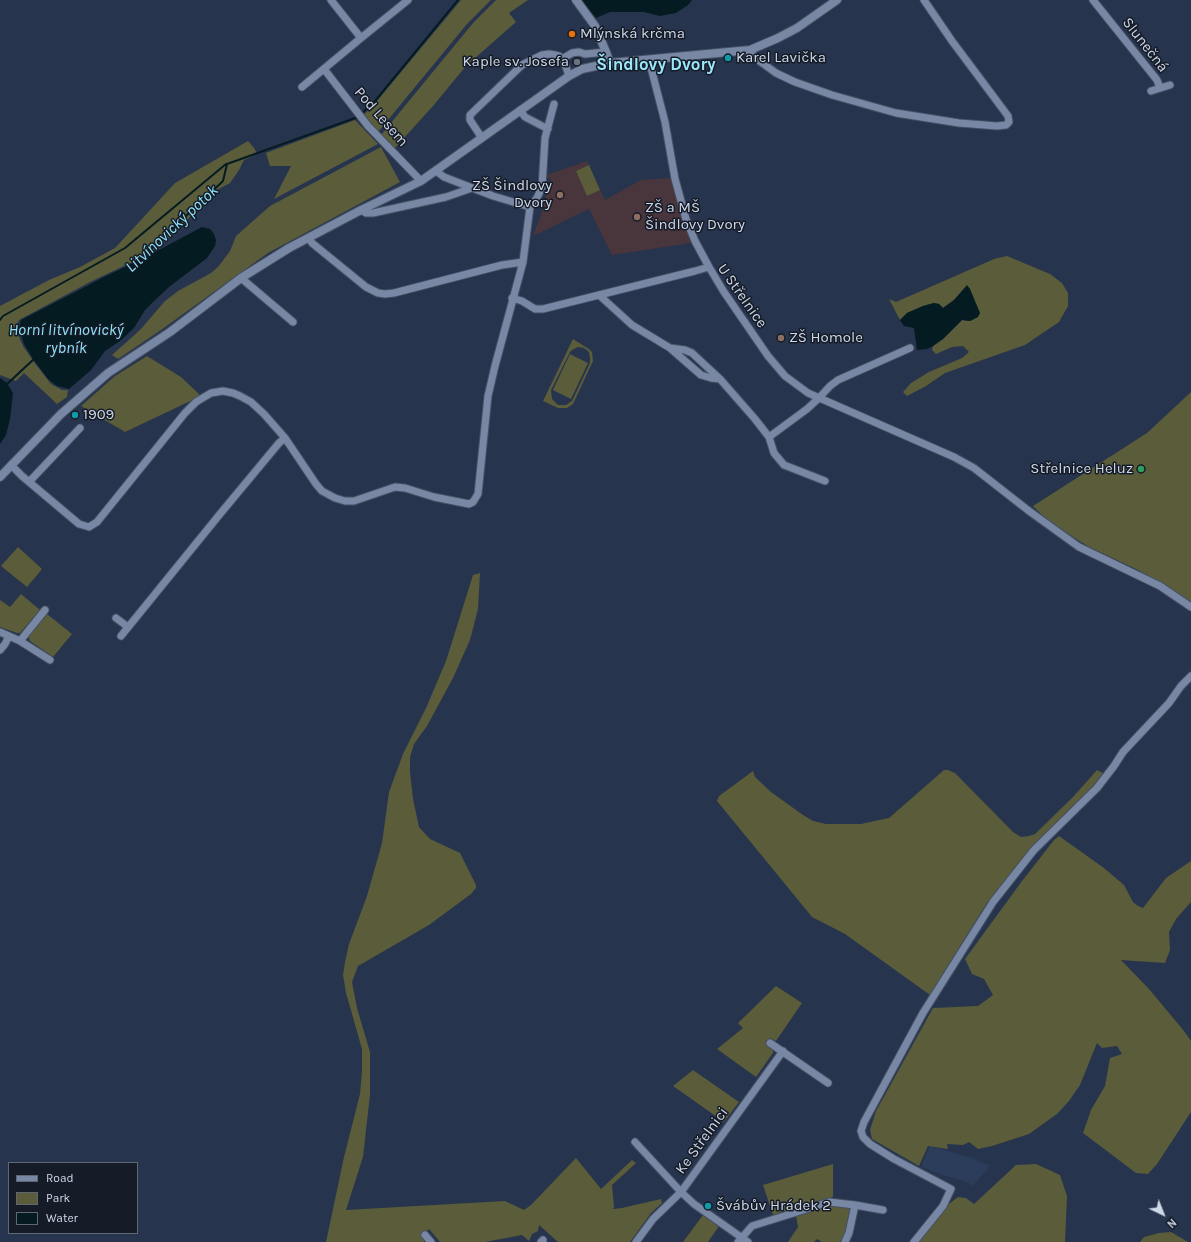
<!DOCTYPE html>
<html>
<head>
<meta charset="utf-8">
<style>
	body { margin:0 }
	#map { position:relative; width:1191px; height:1242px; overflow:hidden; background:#27344d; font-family:Karla,sans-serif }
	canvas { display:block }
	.legend { position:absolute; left:8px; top:1162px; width:130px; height:72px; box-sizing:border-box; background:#151b27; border:1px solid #5f6774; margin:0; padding:5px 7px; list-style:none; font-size:12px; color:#cfd8e8 }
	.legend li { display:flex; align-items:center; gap:8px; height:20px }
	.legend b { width:20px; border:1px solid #5f6774 }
	.north { position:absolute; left:1143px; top:1194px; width:40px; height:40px; -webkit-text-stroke:3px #151b27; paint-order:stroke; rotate:137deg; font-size:11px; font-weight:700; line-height:16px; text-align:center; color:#cfd8e8 }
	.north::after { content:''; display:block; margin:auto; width:14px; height:18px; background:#cfd8e8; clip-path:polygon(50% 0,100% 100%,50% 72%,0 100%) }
</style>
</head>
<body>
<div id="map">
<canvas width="1191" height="1242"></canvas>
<ul class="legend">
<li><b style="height:5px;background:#7787a4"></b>Road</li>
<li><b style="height:11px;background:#5a5c3a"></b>Park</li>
<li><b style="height:11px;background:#041b21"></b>Water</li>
</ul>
<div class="north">N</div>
</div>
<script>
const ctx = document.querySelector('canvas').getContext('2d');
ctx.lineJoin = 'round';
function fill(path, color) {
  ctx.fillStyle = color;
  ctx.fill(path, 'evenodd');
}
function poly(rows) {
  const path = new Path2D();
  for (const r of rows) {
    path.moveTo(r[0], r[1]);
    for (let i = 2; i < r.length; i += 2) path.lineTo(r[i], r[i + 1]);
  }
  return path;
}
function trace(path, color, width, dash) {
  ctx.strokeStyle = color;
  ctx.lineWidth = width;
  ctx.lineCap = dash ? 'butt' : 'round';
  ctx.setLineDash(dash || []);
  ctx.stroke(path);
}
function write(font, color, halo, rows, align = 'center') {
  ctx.font = font + ' Karla,sans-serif';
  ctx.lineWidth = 3;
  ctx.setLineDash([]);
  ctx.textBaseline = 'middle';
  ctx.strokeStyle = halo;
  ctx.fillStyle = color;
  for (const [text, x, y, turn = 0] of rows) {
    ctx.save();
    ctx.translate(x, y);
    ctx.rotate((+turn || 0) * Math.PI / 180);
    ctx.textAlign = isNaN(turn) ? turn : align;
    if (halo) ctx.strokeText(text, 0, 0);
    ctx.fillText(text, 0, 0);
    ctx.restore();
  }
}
fill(poly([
	[930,1146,969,1157,990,1166,973,1186,965,1181,942,1175,922,1167,922,1164]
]), '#2c3c5b');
fill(poly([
	[587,161,605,200,641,180,671,178,684,225,691,243,612,255,589,209,533,236,541,215,551,179,546,177,547,175]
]), '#49353c');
fill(poly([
	[461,0,491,0,467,24,378,132,362,116,372,107],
	[496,0,528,0,509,13,516,22,466,66,433,106,394,149,381,135,473,23],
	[355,120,378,144,274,199,291,166,270,166,266,153],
	[248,141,254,148,257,154,244,160,239,170,230,183,213,192,207,202,194,211,185,224,159,246,147,255,90,282,19,320,15,328,23,346,34,362,51,384,62,390,68,390,67,397,57,404,24,373,16,381,0,375,0,306,49,280,80,267,115,248,175,183],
	[381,147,400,182,268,253,161,330,118,359,112,355,140,330,165,301,178,291,211,273,218,267,230,251,236,236,270,206],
	[589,165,600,190,587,196,576,171],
	[1007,256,1050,274,1062,283,1068,293,1068,306,1059,322,1025,345,945,373,926,386,907,396,903,392,911,383,929,372,962,358,969,352,963,346,952,347,936,354,932,350,933,346,943,339,962,320,970,321,978,317,967,286,954,300,943,308,939,304,934,303,923,306,907,313,900,320,889,299,896,302,994,259],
	[573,339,589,349,592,352,593,361,573,404,567,408,558,408,543,401],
	[578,347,584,348,589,352,590,358,590,363,572,401,566,405,558,405,552,399,551,390,570,352,572,350],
	[570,354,588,363,571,399,553,390],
	[147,356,181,377,201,396,125,432,81,406,115,376],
	[1191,392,1191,604,1168,587,1136,569,1089,547,1049,522,1033,506,1147,433],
	[18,547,42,569,27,587,1,566],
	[480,573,478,609,470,640,453,678,427,726,414,744,410,757,410,772,413,799,419,827,430,839,460,853,476,885,476,888,471,894,429,925,358,966,352,982,357,1008,370,1052,370,1095,363,1157,346,1210,505,1201,524,1210,531,1205,576,1158,601,1189,632,1160,636,1163,612,1185,614,1207,613,1209,622,1208,661,1199,662,1203,651,1213,630,1242,558,1242,539,1225,538,1231,532,1234,529,1241,522,1235,485,1242,440,1242,429,1229,424,1234,425,1240,424,1242,326,1242,344,1157,360,1094,362,1071,362,1049,346,993,343,975,345,962,349,944,367,896,382,843,389,792,403,754,426,708,446,661,473,575],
	[21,594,40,610,20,633,17,633,0,627,0,600,10,607],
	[47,614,72,634,53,657,30,641,28,636],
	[944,770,948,770,955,773,1013,832,1021,837,1029,836,1035,834,1073,797,1097,770,1103,773,1090,791,1029,850,985,906,930,995,845,934,812,917,717,801,719,796,753,771,755,777,771,792,803,815,813,821,826,824,861,824,889,818],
	[1059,836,1104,868,1124,885,1133,902,1138,906,1143,908,1166,878,1191,861,1191,902,1176,919,1169,932,1170,950,1165,963,1121,960,1149,989,1184,1031,1191,1041,1191,1112,1157,1164,1148,1174,1136,1173,1083,1133,1091,1110,1105,1086,1110,1058,1122,1054,1117,1046,1102,1048,1097,1043,1080,1085,1069,1101,1057,1114,1029,1134,992,1146,978,1149,969,1142,963,1145,947,1144,948,1149,928,1146,919,1166,872,1139,870,1130,876,1111,933,1008,978,1006,993,995,984,979,972,974,965,959,1022,881,1054,840],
	[776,986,802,1003,776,1041,770,1038,769,1040,767,1040,768,1041,766,1045,773,1050,773,1053,756,1077,717,1049,743,1028,738,1023],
	[693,1070,739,1102,724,1122,673,1086],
	[833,1164,833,1197,773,1215,763,1185],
	[1036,1164,1060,1175,1067,1196,1065,1242,917,1242,945,1207,958,1197,966,1198,974,1204,1016,1165],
	[829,1204,848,1206,851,1208,846,1234,840,1242,822,1242,817,1239,814,1242,788,1242,798,1227,796,1216],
	[703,1215,719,1226,708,1242,683,1242],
	[1171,1232,1188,1242,1140,1242,1144,1237,1159,1233]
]), '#5a5c3a');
fill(poly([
	[581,0,692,0,688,5,676,13,660,16,644,12,610,12,596,18],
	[202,227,210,229,214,234,216,240,215,246,207,258,169,287,153,302,145,310,134,328,120,341,105,351,91,370,69,389,57,386,48,379,33,359,24,344,19,328,21,320,106,276,144,258],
	[967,285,970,289,980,313,978,317,970,321,962,320,943,339,933,346,927,349,917,350,914,328,904,326,900,320,907,313,923,306,934,303,939,304,943,308,954,300],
	[0,378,7,383,13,393,10,419,6,435,0,444]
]), '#041b21');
trace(poly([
	[137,262,223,181,227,164,358,117,375,101,458,0],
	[0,320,3,316,125,248,226,164],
	[6,385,35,358]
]), '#041b21', 2);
const minor = poly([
	[331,0,361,38],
	[1093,0,1157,80,1160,88],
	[750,50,754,57,776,73,795,82,832,95,896,113,959,123,997,126,1006,125,1009,122,1008,116,952,41,924,0],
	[562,59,572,53,579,52,585,54,606,52],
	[649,60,665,122,675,179,686,219,695,241,709,267,724,292,768,356,785,376,808,393,954,457,974,468,1029,511,1079,547,1160,586,1191,607],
	[324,69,368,126,421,181],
	[302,87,361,38,408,0],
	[1151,91,1170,85],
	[520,110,525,117,548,129],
	[482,138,470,120,470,115,522,65,542,55,549,54,555,55,559,56,564,61,569,76],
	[436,171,444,177,493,196,530,207],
	[361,210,366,213,373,213,446,197,472,188],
	[309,238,312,243,366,287,378,293,385,294,394,293,502,265,523,262],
	[241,278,293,322],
	[599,295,632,325,670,348,701,375,711,378,720,379],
	[512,298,522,301,535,309,543,309,695,271,709,267],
	[670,348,685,350,692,353,720,379,755,419,769,437,774,453,784,465,825,481],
	[769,437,807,409,819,398,830,386,838,380,910,348],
	[11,465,22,476,79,524,89,527,97,522,185,413,196,402,211,393,223,391,233,393,240,396,251,402,264,414,285,438,316,484,322,491,335,498,345,501,354,501,395,487,405,488,434,497,469,504,473,502,478,494,488,396,495,366,523,262,530,207,537,198,542,187,545,138,554,104],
	[29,482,80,428],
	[116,618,128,627],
	[0,632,20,641,50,660],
	[121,636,220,514,279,443,285,438],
	[20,641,45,610],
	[0,650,5,644,9,636],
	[770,1043,828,1083],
	[635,1142,681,1192,694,1204,748,1242],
	[425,1235,431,1242],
	[541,1242,543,1240],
	[636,1242,653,1219,681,1192,783,1051],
	[738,1242,752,1226,829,1202,855,1205,883,1210],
	[845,1242,849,1233,855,1205],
	[914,1242,943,1206,951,1189,894,1159,870,1144,863,1137,861,1131,864,1122,923,1013,993,902,1034,850,1097,788,1114,766,1123,752,1169,703,1181,686,1191,676]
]);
const tertiary = poly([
	[576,0,595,26,606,52,610,63],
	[0,477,61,414,108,373,170,332,241,278,289,248,361,210,421,181,569,76,582,69,610,63,750,50,778,38,797,28,837,0]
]);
trace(minor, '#455065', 9);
trace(tertiary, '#455065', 10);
trace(minor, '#7787a4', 7);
trace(tertiary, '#7787a4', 8);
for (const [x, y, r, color] of [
	[572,34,4,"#e8710a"],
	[728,58,4,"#0f9aa8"],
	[577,62,4,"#6b7280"],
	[560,195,4,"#8d6e63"],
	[637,217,4,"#8d6e63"],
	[781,338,4,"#8d6e63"],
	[75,415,4,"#0f9aa8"],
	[1141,469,4,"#2e9e5b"],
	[708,1206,4,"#0f9aa8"]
]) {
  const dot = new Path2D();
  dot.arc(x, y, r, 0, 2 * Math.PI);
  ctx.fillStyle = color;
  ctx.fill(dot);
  trace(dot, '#151b27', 1.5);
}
write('15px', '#cfd8e8', '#151b27', [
	["Mlýnská krčma",580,34],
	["Karel Lavička",736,58],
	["Kaple sv. Josefa",569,62,"right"],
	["ZŠ Šindlovy",552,186,"right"],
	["Dvory",552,203,"right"],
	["ZŠ a MŠ",645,208],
	["Šindlovy Dvory",645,225],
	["ZŠ Homole",789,338],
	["1909",83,415],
	["Střelnice Heluz",1133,469,"right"],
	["Švábův Hrádek 2",716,1206]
], 'left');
write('15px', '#cfd8e8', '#151b27', [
	["Slunečná",1145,45,52],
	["Pod Lesem",381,117,49],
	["U Střelnice",742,296,55],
	["Ke Střelnici",702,1141,-54]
]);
write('italic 16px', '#8fe2f8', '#151b27', [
	["Litvínovický potok",172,229,-43],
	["Horní litvínovický",66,330],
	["rybník",66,348]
]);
write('bold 17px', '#9be8fb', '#151b27', [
	["Šindlovy Dvory",656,65]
]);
</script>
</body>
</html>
